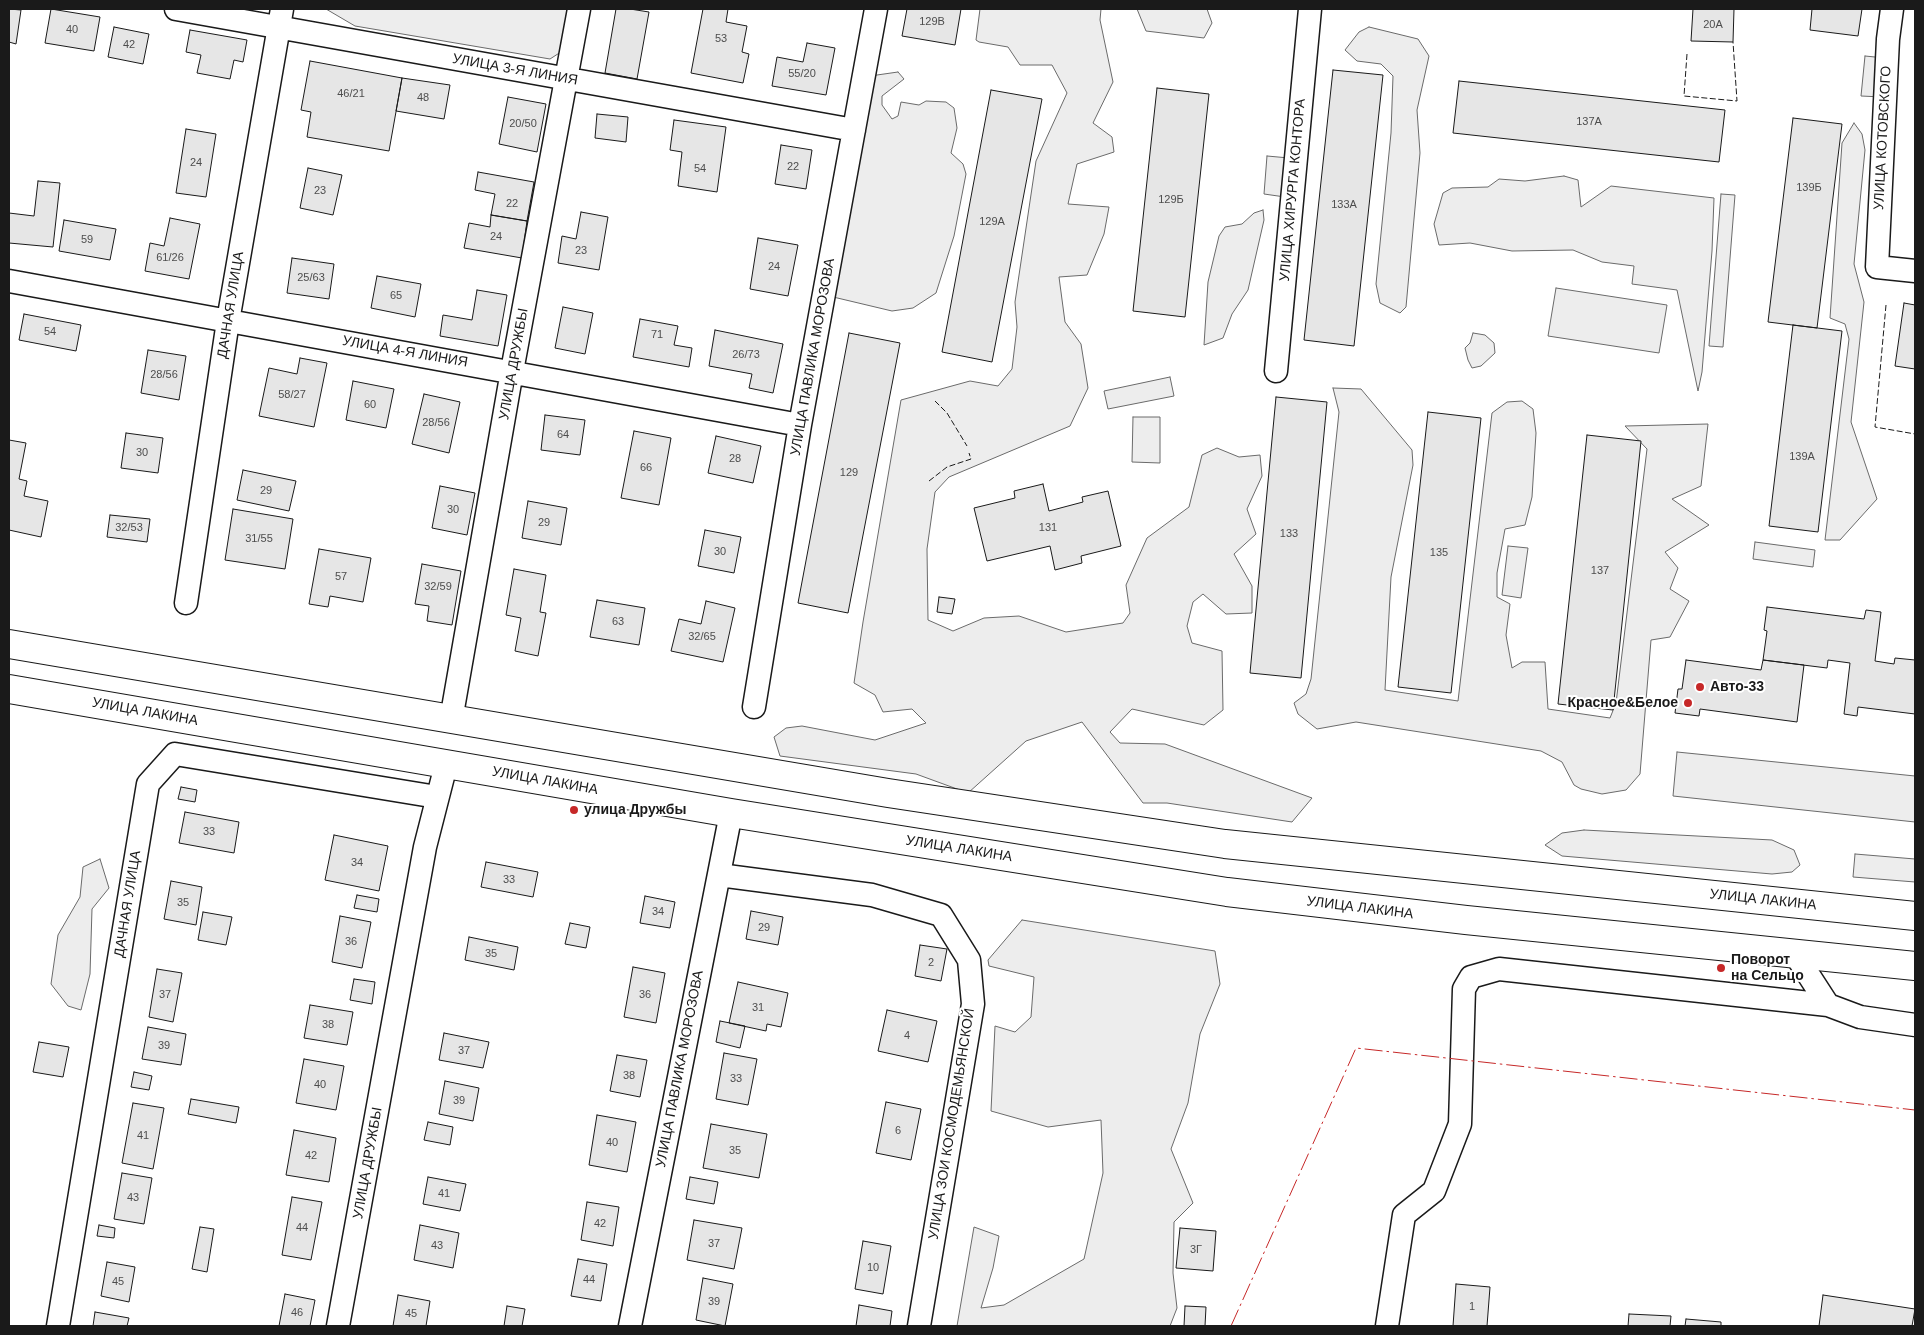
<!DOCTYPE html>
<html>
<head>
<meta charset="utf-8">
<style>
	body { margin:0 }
	#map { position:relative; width:1924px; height:1335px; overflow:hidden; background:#fff; font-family:Arial,sans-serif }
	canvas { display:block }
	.frame { position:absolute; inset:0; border:10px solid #1a1a1a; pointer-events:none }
</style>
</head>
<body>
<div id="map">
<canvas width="1924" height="1335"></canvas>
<div class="frame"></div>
</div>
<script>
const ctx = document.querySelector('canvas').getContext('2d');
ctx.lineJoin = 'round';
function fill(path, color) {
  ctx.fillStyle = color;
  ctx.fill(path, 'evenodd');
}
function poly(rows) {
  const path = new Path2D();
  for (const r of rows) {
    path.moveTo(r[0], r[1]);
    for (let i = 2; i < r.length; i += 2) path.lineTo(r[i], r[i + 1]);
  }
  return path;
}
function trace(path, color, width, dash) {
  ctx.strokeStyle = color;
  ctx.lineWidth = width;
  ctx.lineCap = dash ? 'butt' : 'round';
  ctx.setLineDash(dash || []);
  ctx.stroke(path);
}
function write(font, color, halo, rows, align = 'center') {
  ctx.font = font + ' Arial,sans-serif';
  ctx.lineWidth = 4;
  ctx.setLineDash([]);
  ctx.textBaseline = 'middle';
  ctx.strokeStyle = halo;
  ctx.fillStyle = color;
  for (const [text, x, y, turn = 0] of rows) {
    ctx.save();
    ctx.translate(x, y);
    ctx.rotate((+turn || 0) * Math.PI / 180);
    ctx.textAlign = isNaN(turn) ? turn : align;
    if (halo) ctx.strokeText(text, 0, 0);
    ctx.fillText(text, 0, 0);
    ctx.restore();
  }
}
const built = poly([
	[326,9,574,9,567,48,550,59,355,26,326,9],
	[980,9,1101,9,1100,20,1113,82,1093,123,1112,137,1114,152,1077,164,1068,204,1109,207,1104,234,1087,275,1059,277,1065,322,1081,344,1088,388,1070,426,949,477,935,492,927,549,928,620,953,631,984,618,1019,616,1066,632,1123,623,1130,613,1126,585,1147,538,1189,507,1202,455,1217,448,1239,457,1260,455,1262,476,1247,509,1256,534,1234,554,1252,586,1252,613,1226,614,1203,594,1193,602,1187,626,1192,643,1222,651,1223,710,1204,725,1132,709,1110,732,1120,743,1165,744,1312,798,1292,822,1167,803,1143,803,1082,722,1026,741,968,793,916,774,780,756,774,737,786,728,802,726,875,740,926,723,912,709,883,712,875,695,854,683,863,622,901,400,970,381,998,386,1012,369,1017,327,1015,302,1036,161,1067,93,1052,65,1020,65,1008,47,979,42,976,40,980,9],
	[1137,9,1207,9,1212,23,1204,38,1146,31,1137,9],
	[1369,27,1418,39,1429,56,1417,110,1420,153,1406,307,1400,313,1380,303,1376,284,1391,133,1393,76,1381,64,1357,61,1345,50,1359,32,1369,27],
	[1865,56,1885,58,1882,97,1861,96,1865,56],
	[898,72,904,79,882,96,882,105,892,119,898,116,901,102,919,105,926,101,946,102,954,108,957,128,951,153,963,164,966,174,954,236,936,293,913,308,892,311,829,296,870,76,898,72],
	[1854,123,1862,134,1865,150,1854,264,1864,302,1851,422,1877,499,1840,540,1825,540,1849,339,1845,324,1830,318,1842,143,1854,123],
	[1267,156,1289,158,1285,197,1264,194,1267,156],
	[1564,176,1578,180,1581,207,1611,186,1714,198,1712,251,1702,372,1698,391,1677,290,1632,284,1634,266,1602,262,1573,250,1512,251,1470,243,1439,245,1434,224,1443,193,1452,188,1488,187,1499,179,1525,181,1564,176],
	[1721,194,1735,195,1723,347,1709,346,1721,194],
	[1263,210,1264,220,1248,290,1232,314,1223,338,1204,345,1208,282,1219,236,1225,227,1242,224,1254,213,1263,210],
	[1556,288,1667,305,1659,353,1548,336,1556,288],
	[1473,333,1485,335,1494,343,1495,353,1481,366,1472,368,1468,360,1465,348,1470,343,1473,333],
	[1170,377,1174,396,1108,409,1104,391,1170,377],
	[1333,388,1361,389,1412,450,1413,465,1391,577,1385,690,1458,701,1492,413,1507,402,1522,401,1533,409,1536,433,1532,497,1525,525,1505,529,1497,573,1497,597,1510,604,1506,635,1512,668,1522,662,1545,662,1548,709,1610,718,1616,703,1647,449,1625,426,1708,424,1701,486,1672,499,1709,525,1665,552,1678,568,1670,589,1689,601,1670,637,1651,640,1640,774,1626,790,1602,794,1581,789,1574,785,1562,762,1541,751,1356,722,1317,729,1298,714,1294,703,1306,694,1311,679,1339,412,1333,388],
	[1133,417,1160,417,1160,463,1132,462,1133,417],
	[1755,542,1815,550,1813,567,1753,559,1755,542],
	[1508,546,1528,548,1521,598,1502,595,1508,546],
	[1677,752,1915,776,1915,822,1673,796,1677,752],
	[1584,830,1772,840,1794,850,1800,865,1792,872,1772,874,1562,856,1545,845,1562,833,1584,830],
	[1855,854,1915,859,1915,882,1853,877,1855,854],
	[100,859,109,888,92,909,90,974,81,1010,68,1006,51,984,58,935,80,897,83,867,100,859],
	[1022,920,1215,951,1220,984,1200,1034,1188,1103,1171,1149,1193,1203,1174,1222,1173,1273,1177,1308,1170,1326,957,1326,974,1227,999,1236,993,1268,981,1308,1004,1305,1084,1259,1103,1173,1101,1120,1048,1127,991,1111,995,1026,1015,1032,1031,1017,1034,977,989,966,988,960,1022,920]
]);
fill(built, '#ededed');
trace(built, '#6a6a6a', 1);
const building = poly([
	[9,9,21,10,16,44,9,42,9,9],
	[51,9,100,17,94,51,45,43,51,9],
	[616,9,630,9,649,12,637,79,605,73,616,9],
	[703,9,728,9,726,22,747,26,742,52,749,54,743,83,691,73,703,9],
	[907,9,961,9,955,45,902,36,907,9],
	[1693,9,1734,9,1733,42,1691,41,1693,9],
	[1812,9,1862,9,1858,36,1810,30,1812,9],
	[114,27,149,34,143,64,108,57,114,27],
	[190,30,247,40,243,62,234,60,230,79,197,73,201,55,186,52,190,30],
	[807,43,835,48,826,95,772,86,777,57,803,62,807,43],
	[310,61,402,78,389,151,307,137,311,112,301,110,310,61],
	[1333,70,1383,75,1354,346,1304,340,1333,70],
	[402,78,450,85,444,119,396,111,402,78],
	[1459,81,1725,110,1719,162,1453,133,1459,81],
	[1157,88,1209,94,1185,317,1133,311,1157,88],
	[991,90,1042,99,992,362,942,352,991,90],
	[508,97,546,104,537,152,499,144,508,97],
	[597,114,628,117,626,142,595,138,597,114],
	[1793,118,1842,124,1817,328,1768,322,1793,118],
	[674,120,726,127,717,192,678,186,682,152,670,150,674,120],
	[186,129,216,134,206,197,176,193,186,129],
	[781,145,812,150,806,189,775,184,781,145],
	[308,168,342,175,333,215,300,208,308,168],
	[478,172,534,182,527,221,491,215,495,194,475,190,478,172],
	[38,181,60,183,53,247,9,243,9,213,34,216,38,181],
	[581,212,608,217,599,270,558,263,562,236,576,239,581,212],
	[491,215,527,221,522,258,464,248,469,223,490,227,491,215],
	[170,218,200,224,189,279,145,271,150,243,164,246,170,218],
	[64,220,116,229,110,260,59,251,64,220],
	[758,238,798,245,788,296,750,289,758,238],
	[292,258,334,264,329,299,287,293,292,258],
	[377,276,421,284,415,317,371,308,377,276],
	[477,290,507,295,498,346,440,336,443,315,472,320,477,290],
	[1904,303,1915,305,1915,369,1895,366,1904,303],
	[563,307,593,313,585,354,555,348,563,307],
	[24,314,81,325,76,351,19,340,24,314],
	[640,319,678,326,674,345,692,348,689,367,633,357,640,319],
	[1793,325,1842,331,1818,532,1769,526,1793,325],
	[715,330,783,344,773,393,749,388,752,374,709,366,715,330],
	[849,333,900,343,848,613,798,603,849,333],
	[148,350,186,356,179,400,141,393,148,350],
	[300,358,327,363,314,427,259,416,269,368,297,374,300,358],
	[353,381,394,389,386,428,346,420,353,381],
	[424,394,460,402,449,453,412,444,424,394],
	[1276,397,1327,402,1301,678,1250,673,1276,397],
	[1428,412,1481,418,1451,693,1398,687,1428,412],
	[545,415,585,420,580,455,541,450,545,415],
	[634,431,671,438,659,505,621,498,634,431],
	[126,433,163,438,158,473,121,468,126,433],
	[1587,435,1641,441,1613,710,1558,704,1587,435],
	[716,436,761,446,753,483,708,473,716,436],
	[9,440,26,443,19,479,27,481,24,496,48,501,41,537,9,530,9,440],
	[243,470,296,481,289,511,237,500,243,470],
	[1043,484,1049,511,1083,502,1082,497,1108,491,1121,546,1081,556,1082,563,1055,570,1050,546,987,561,974,508,1015,498,1014,491,1043,484],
	[440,486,475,493,467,535,432,528,440,486],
	[528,501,567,508,561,545,522,538,528,501],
	[233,509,293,519,285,569,225,560,233,509],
	[110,515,150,519,147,542,107,537,110,515],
	[705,530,741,537,734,573,698,566,705,530],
	[319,549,371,558,363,602,330,596,328,607,309,604,319,549],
	[422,564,461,571,452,625,427,621,429,606,415,604,422,564],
	[514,569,546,575,540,612,546,613,538,656,515,651,521,618,506,615,514,569],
	[939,597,955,599,952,614,937,612,939,597],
	[597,600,645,608,639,645,590,637,597,600],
	[706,601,735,608,723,662,671,651,679,619,701,624,706,601],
	[1767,607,1864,619,1866,610,1881,612,1875,661,1894,664,1895,658,1915,660,1915,714,1858,707,1857,716,1844,714,1850,663,1828,660,1827,668,1763,660,1767,631,1764,630,1767,607],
	[1686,660,1761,670,1763,660,1804,665,1797,722,1700,709,1699,716,1675,713,1678,689,1682,689,1686,660],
	[181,787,197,790,195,802,178,799,181,787],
	[185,812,239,822,234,853,179,843,185,812],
	[334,835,388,846,379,891,325,880,334,835],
	[486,862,538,872,533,897,481,887,486,862],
	[171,881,202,887,196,925,164,919,171,881],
	[357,895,379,899,377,912,354,908,357,895],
	[645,896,675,902,670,928,640,923,645,896],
	[751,911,783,917,778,945,746,939,751,911],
	[203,912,232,917,226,945,198,940,203,912],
	[340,916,371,922,362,968,332,962,340,916],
	[570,923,590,927,586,948,565,944,570,923],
	[469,937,518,947,514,970,465,960,469,937],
	[920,945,947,949,941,981,915,976,920,945],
	[633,967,665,973,656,1023,624,1017,633,967],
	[157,969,182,973,173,1022,149,1017,157,969],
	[354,979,375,982,372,1004,350,1000,354,979],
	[738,982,788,993,781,1027,767,1024,766,1031,729,1023,738,982],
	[310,1005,353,1012,347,1045,304,1038,310,1005],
	[887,1010,937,1021,928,1062,878,1051,887,1010],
	[720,1021,745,1026,740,1048,716,1042,720,1021],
	[148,1027,186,1034,181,1065,142,1059,148,1027],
	[444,1033,489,1042,483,1068,439,1060,444,1033],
	[39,1042,69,1047,63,1077,33,1072,39,1042],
	[724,1053,757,1059,748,1105,716,1099,724,1053],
	[617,1055,647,1060,640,1097,610,1091,617,1055],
	[304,1059,344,1066,336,1110,296,1103,304,1059],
	[134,1072,152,1076,149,1090,131,1087,134,1072],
	[445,1081,479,1088,473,1121,439,1114,445,1081],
	[191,1099,239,1107,236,1123,188,1114,191,1099],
	[886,1102,921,1109,911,1160,876,1153,886,1102],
	[133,1103,164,1108,153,1169,122,1163,133,1103],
	[597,1115,636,1122,627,1172,589,1165,597,1115],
	[428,1122,453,1127,450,1145,424,1140,428,1122],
	[711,1124,767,1134,759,1178,703,1168,711,1124],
	[294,1130,336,1138,329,1182,286,1175,294,1130],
	[122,1173,152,1178,144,1224,114,1219,122,1173],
	[428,1177,466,1184,460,1211,423,1204,428,1177],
	[690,1177,718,1182,714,1204,686,1199,690,1177],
	[292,1197,322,1202,311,1260,282,1255,292,1197],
	[587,1202,619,1207,613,1246,581,1240,587,1202],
	[694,1220,742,1228,734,1269,687,1260,694,1220],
	[99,1225,115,1228,114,1238,97,1236,99,1225],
	[420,1225,459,1233,453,1268,414,1260,420,1225],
	[200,1227,214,1229,207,1272,192,1269,200,1227],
	[1180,1228,1216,1231,1213,1271,1176,1268,1180,1228],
	[863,1241,891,1246,883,1294,855,1289,863,1241],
	[578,1259,607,1264,601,1301,571,1296,578,1259],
	[107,1262,135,1267,129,1302,101,1296,107,1262],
	[703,1278,733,1284,725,1326,696,1320,703,1278],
	[1456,1284,1490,1287,1487,1326,1453,1326,1456,1284],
	[285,1294,315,1300,310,1326,279,1326,285,1294],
	[398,1295,430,1301,426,1326,393,1326,398,1295],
	[1823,1295,1915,1309,1912,1326,1819,1326,1823,1295],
	[859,1305,892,1311,890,1326,856,1326,859,1305],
	[507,1306,525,1309,522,1326,504,1326,507,1306],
	[1185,1306,1206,1307,1205,1326,1184,1326,1185,1306],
	[95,1312,129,1318,127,1326,93,1326,95,1312],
	[1629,1314,1671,1316,1670,1326,1628,1326,1629,1314],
	[1686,1319,1721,1322,1721,1326,1685,1326,1686,1319]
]);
fill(building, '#e6e6e6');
trace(building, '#1a1a1a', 1);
const street = poly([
	[176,9,854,130],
	[1892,9,1888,39,1877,267,1915,271],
	[9,281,800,425],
	[1276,371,1310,9],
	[186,603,228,321,282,9],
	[754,707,800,425,876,9],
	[451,720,512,371,579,9],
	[719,875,872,895,941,915,969,960,973,1004,919,1326],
	[1795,954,1828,1005,1860,1017,1915,1025],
	[58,1326,148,784,175,754,437,797],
	[338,1326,425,847,446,765],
	[630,1326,731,813],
	[1387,1326,1404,1215,1434,1191,1460,1124,1464,989,1471,977,1499,969,1828,1005]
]);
const highway = poly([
	[9,644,888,793,1225,844,1915,916],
	[9,689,731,813,1227,892,1466,920,1915,966]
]);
trace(street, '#1a1a1a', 25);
trace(highway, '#1a1a1a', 30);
trace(street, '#fff', 22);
trace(highway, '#fff', 28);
trace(poly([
	[1687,54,1684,96,1737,101,1733,42],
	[1886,305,1875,427,1915,434],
	[935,401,947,413,967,446],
	[929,481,947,467,971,459,969,453]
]), '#1a1a1a', 1, [6, 2.5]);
trace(poly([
	[1231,1326,1356,1048,1915,1110]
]), '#c62828', 1, [18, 4, 2.5, 4]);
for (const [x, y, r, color] of [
	[1700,687,5,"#c62828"],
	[1688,703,5,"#c62828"],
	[574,810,5,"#c62828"],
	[1721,968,5,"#c62828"]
]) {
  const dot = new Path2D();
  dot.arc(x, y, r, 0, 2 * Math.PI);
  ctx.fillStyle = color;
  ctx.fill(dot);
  trace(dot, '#fff', 2);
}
write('11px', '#4d4d4d', null, [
	["129В",932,22],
	["20А",1713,25],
	["40",72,30],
	["53",721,39],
	["42",129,45],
	["55/20",802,74],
	["46/21",351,94],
	["48",423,98],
	["137А",1589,122],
	["20/50",523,124],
	["24",196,163],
	["22",793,167],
	["54",700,169],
	["139Б",1809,188],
	["23",320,191],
	["129Б",1171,200],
	["22",512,204],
	["133А",1344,205],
	["129А",992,222],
	["24",496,237],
	["59",87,240],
	["23",581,251],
	["61/26",170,258],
	["24",774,267],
	["25/63",311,278],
	["65",396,296],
	["54",50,332],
	["71",657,335],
	["26/73",746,355],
	["28/56",164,375],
	["58/27",292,395],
	["60",370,405],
	["28/56",436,423],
	["64",563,435],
	["30",142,453],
	["139А",1802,457],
	["28",735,459],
	["66",646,468],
	["129",849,473],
	["29",266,491],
	["30",453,510],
	["29",544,523],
	["32/53",129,528],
	["131",1048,528],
	["133",1289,534],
	["31/55",259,539],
	["30",720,552],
	["135",1439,553],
	["137",1600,571],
	["57",341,577],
	["32/59",438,587],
	["63",618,622],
	["32/65",702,637],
	["33",209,832],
	["34",357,863],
	["33",509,880],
	["35",183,903],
	["34",658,912],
	["29",764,928],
	["36",351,942],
	["35",491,954],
	["2",931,963],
	["37",165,995],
	["36",645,995],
	["31",758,1008],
	["38",328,1025],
	["4",907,1036],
	["39",164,1046],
	["37",464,1051],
	["38",629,1076],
	["33",736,1079],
	["40",320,1085],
	["39",459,1101],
	["6",898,1131],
	["41",143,1136],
	["40",612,1143],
	["35",735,1151],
	["42",311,1156],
	["41",444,1194],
	["43",133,1198],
	["42",600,1224],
	["44",302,1228],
	["37",714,1244],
	["43",437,1246],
	["3Г",1196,1250],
	["10",873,1268],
	["44",589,1280],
	["45",118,1282],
	["39",714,1302],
	["1",1472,1307],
	["46",297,1313],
	["45",411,1314]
]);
write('14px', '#1a1a1a', '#fff', [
	["УЛИЦА 3-Я ЛИНИЯ",515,70,10],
	["УЛИЦА КОТОВСКОГО",1883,138,-87],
	["УЛИЦА ХИРУРГА КОНТОРА",1293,190,-85],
	["ДАЧНАЯ УЛИЦА",231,305,-81],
	["УЛИЦА 4-Я ЛИНИЯ",405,352,10],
	["УЛИЦА ПАВЛИКА МОРОЗОВА",813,357,-80],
	["УЛИЦА ДРУЖБЫ",514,364,-80],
	["УЛИЦА ЛАКИНА",145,712,10],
	["УЛИЦА ЛАКИНА",545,781,10],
	["УЛИЦА ЛАКИНА",959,849,9],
	["УЛИЦА ЛАКИНА",1763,900,6],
	["ДАЧНАЯ УЛИЦА",128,904,-81],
	["УЛИЦА ЛАКИНА",1360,908,7],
	["УЛИЦА ПАВЛИКА МОРОЗОВА",680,1069,-79],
	["УЛИЦА ЗОИ КОСМОДЕМЬЯНСКОЙ",952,1124,-81],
	["УЛИЦА ДРУЖБЫ",368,1163,-80]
]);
write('bold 14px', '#1a1a1a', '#fff', [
	["Авто-33",1710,687],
	["Красное&Белое",1678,703,"right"],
	["улица Дружбы",584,810],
	["Поворот",1731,960],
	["на Сельцо",1731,976]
], 'left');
</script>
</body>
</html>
